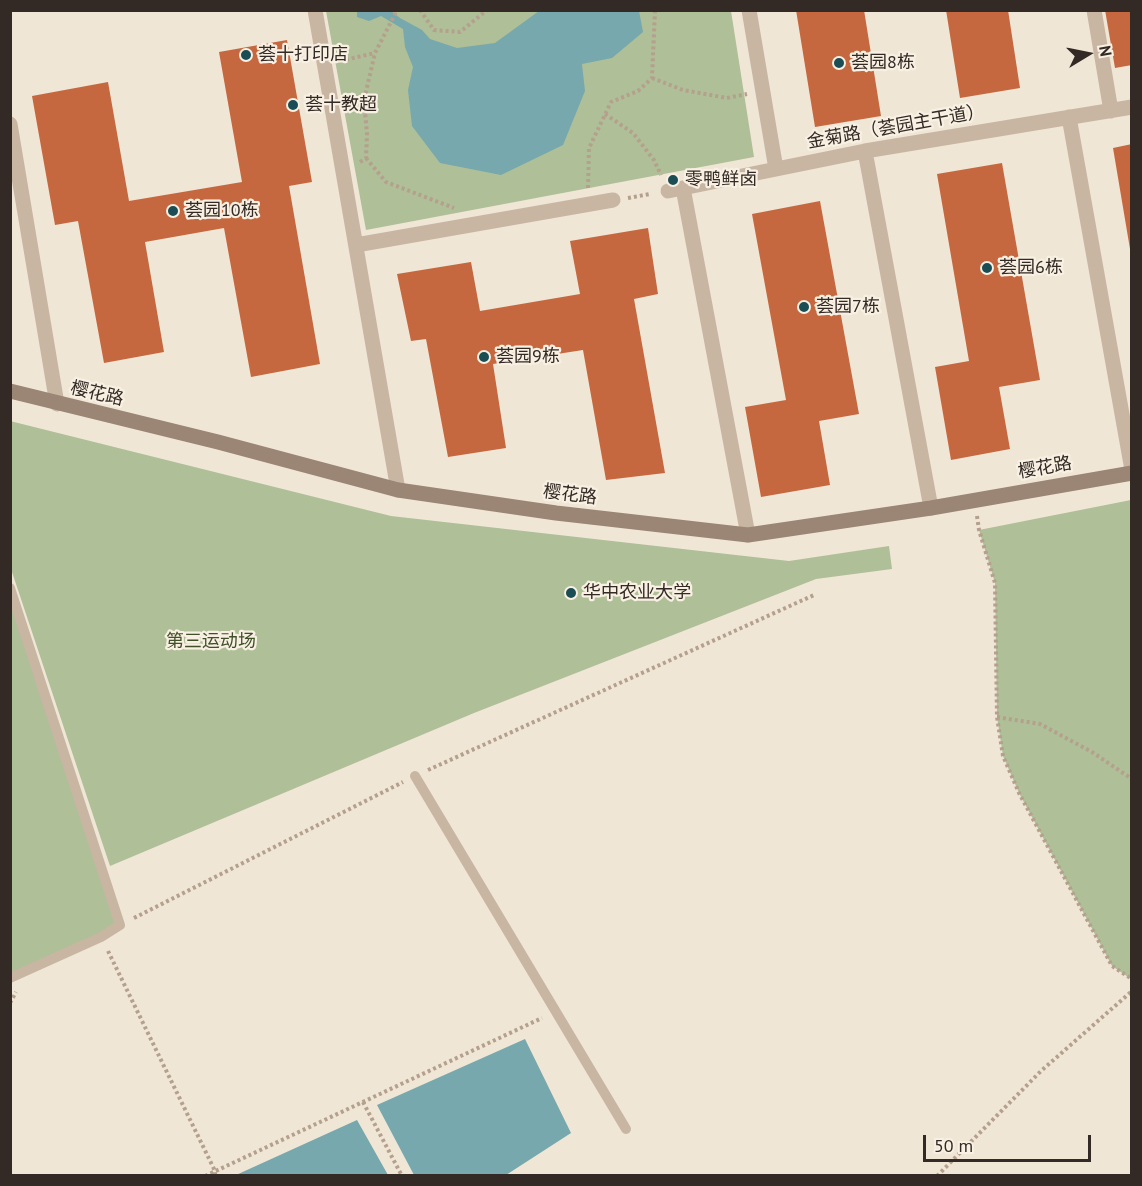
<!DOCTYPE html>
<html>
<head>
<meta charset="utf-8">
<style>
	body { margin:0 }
	#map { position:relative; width:1142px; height:1186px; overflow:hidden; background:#f0e6d6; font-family:"PT Sans",sans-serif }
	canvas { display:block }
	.frame { position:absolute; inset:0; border:12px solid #332a25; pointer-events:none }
	.north { position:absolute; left:1058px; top:24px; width:60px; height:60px; -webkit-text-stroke:4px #f8f0e2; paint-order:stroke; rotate:80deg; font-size:16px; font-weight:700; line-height:24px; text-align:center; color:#332a25 }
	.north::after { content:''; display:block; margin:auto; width:21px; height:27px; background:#332a25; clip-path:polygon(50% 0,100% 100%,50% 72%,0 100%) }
	.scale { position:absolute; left:923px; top:1135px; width:168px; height:27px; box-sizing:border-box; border:3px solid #332a25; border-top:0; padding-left:8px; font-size:18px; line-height:21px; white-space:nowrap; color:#332a25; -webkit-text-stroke:4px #f8f0e2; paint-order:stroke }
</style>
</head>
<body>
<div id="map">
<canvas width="1142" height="1186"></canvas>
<div class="frame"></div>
<div class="north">N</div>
<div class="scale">50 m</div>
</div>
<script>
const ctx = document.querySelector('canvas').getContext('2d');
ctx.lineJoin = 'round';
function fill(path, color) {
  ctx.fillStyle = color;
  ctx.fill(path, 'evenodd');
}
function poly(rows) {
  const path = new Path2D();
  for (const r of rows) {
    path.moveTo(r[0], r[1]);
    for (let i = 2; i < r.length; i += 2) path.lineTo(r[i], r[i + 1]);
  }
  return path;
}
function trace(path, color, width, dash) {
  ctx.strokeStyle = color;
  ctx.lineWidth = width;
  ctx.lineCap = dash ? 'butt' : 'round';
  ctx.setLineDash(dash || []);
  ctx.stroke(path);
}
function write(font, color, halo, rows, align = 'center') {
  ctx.font = font + ' "PT Sans","Noto Sans SC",sans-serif';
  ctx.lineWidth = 4.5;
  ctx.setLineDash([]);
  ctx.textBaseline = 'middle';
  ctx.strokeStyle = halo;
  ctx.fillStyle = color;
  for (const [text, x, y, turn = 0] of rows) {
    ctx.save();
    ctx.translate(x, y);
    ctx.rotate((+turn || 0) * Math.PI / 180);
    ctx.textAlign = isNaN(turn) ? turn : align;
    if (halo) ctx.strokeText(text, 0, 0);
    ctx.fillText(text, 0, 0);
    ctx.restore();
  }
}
fill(poly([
	[326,11,731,11,754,157,366,230],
	[10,421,391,516,789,561,889,546,892,569,816,579,474,713,110,866,11,569],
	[1131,500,1132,500,1131,979,1112,966,1019,793,1003,756,997,717,995,583,979,530],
	[10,588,120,925,10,978]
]), '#afbf97');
fill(poly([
	[357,11,391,11,400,18,422,30,430,39,457,48,495,43,539,11,639,11,643,32,612,58,582,64,585,91,563,145,501,175,440,163,412,126,408,90,413,67,405,47,403,29,381,16,369,21,357,17],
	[525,1039,571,1133,506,1175,414,1175,377,1105],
	[357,1120,388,1175,236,1175]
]), '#76a8ad');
fill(poly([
	[796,10,864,10,881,116,815,127],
	[946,10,1008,10,1020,88,960,98],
	[1105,10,1132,10,1132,65,1115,68],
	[287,40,312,182,289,186,320,364,251,377,224,228,145,242,164,352,104,363,78,221,55,225,32,96,108,82,129,201,242,182,219,52],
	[1132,144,1132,249,1130,249,1113,148],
	[1002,163,1040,380,999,387,1010,449,951,460,935,367,969,361,937,174],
	[820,201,859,414,819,421,830,485,761,497,745,407,786,400,752,214],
	[648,228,658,294,634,299,665,473,606,480,583,350,493,364,506,448,448,457,426,339,411,341,397,274,471,262,480,311,580,294,570,241]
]), '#c6683f');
trace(poly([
	[420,10,434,30,460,32,487,10],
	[340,61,375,53],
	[652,78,683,90,727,98,747,94],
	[605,114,633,133,654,160,661,175],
	[366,158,386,182,454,208],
	[360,162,366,158,367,134,364,100,375,53,397,10],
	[588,188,589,148,611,102,638,91,652,78,655,10],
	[628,198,650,194],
	[977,516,979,530,995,583,997,717,1003,756,1019,793,1112,966,1132,979],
	[997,717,1040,724,1092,752,1132,779],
	[428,770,814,595],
	[134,918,403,782],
	[108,951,215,1171,215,1176],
	[10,1003,16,992],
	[363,1102,402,1176],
	[205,1176,542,1018],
	[937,1176,1041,1071,1132,991]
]), '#b4a08d', 4, [3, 3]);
trace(poly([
	[10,588,120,925,101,937,10,978],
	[415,776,626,1129]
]), '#c8b6a3', 10);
trace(poly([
	[315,10,398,490],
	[749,10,776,169],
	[1094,10,1111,111],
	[1069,117,1132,470],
	[10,124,57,404],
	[865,151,931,508],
	[683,188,748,535],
	[668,191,865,151,1132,107],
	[356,245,613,200]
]), '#c8b6a3', 15);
trace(poly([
	[10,391,218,442,398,490,556,513,748,535,931,508,1132,473]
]), '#9b8574', 15);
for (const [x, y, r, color] of [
	[246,55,6,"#1b4d54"],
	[839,63,6,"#1b4d54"],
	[293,105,6,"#1b4d54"],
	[673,180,6,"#1b4d54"],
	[173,211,6,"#1b4d54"],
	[987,268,6,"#1b4d54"],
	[804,307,6,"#1b4d54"],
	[484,357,6,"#1b4d54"],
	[571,593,6,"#1b4d54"]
]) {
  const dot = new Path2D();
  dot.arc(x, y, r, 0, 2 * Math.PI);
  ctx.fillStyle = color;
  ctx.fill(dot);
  trace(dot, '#f8f0e2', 2);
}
write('18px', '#332a25', '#f8f0e2', [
	["荟十打印店",258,55],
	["荟园8栋",851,63],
	["荟十教超",305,105],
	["零鸭鲜卤",685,180],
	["荟园10栋",185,211],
	["荟园6栋",999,268],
	["荟园7栋",816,307],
	["荟园9栋",496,357],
	["华中农业大学",583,593]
], 'left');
write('18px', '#332a25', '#f8f0e2', [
	["金菊路（荟园主干道）",896,127,-10],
	["樱花路",97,394,13],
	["樱花路",1045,468,-10],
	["樱花路",570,495,7]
]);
write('18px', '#405129', '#f8f0e2', [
	["第三运动场",211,642]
]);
</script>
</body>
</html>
